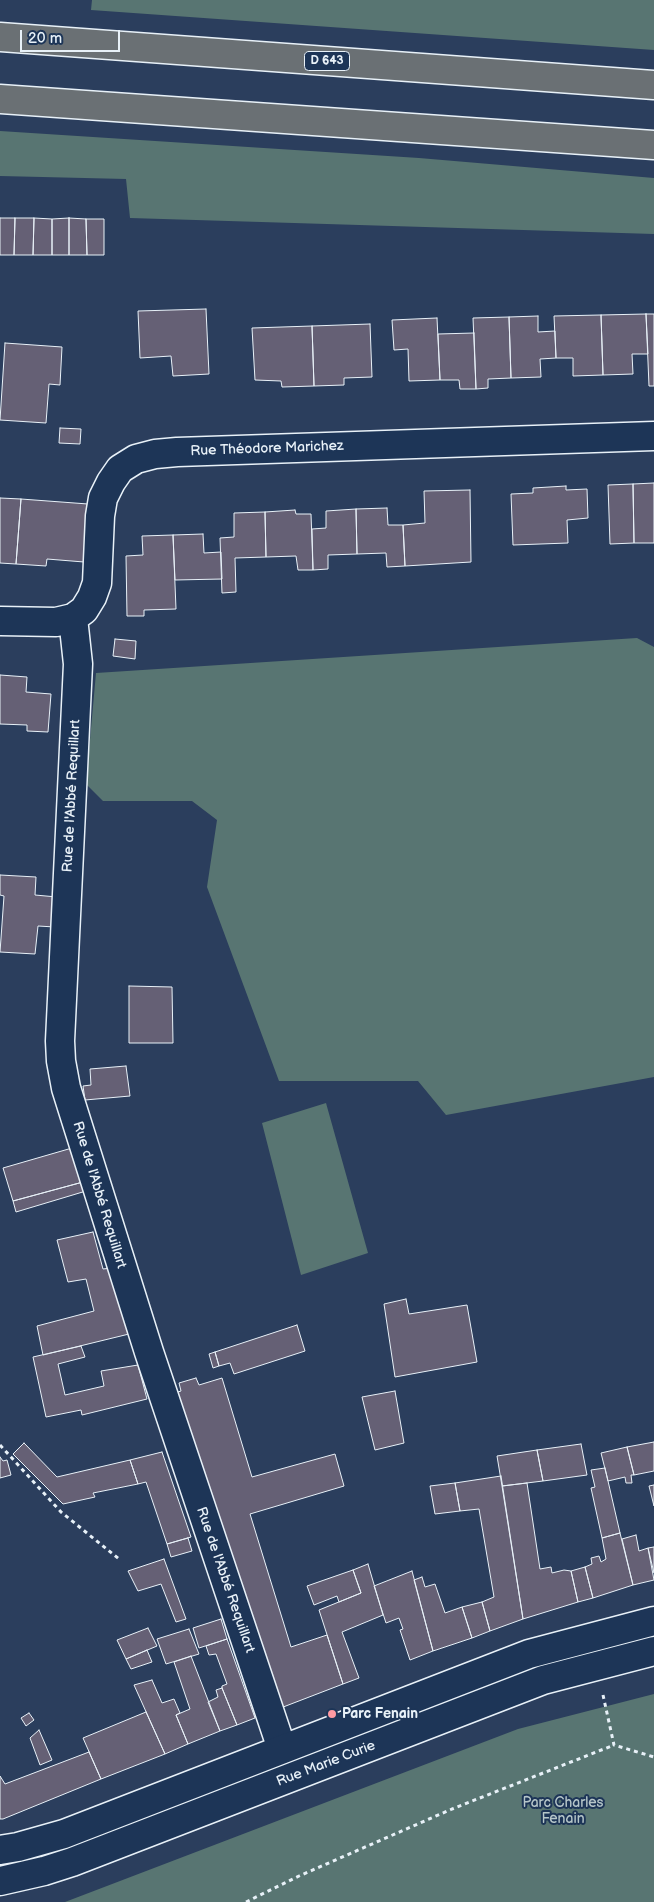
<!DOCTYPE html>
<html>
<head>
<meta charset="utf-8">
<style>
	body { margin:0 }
	#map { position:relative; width:654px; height:1902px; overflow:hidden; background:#2b3e5d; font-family:"Balsamiq Sans",sans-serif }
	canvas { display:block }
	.scale { position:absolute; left:20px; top:30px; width:100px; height:22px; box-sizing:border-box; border:2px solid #e8f1f8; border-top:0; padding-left:6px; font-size:15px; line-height:18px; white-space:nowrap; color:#e8f1f8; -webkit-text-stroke:4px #1d3557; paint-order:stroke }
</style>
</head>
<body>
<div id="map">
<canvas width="654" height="1902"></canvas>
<div class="scale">20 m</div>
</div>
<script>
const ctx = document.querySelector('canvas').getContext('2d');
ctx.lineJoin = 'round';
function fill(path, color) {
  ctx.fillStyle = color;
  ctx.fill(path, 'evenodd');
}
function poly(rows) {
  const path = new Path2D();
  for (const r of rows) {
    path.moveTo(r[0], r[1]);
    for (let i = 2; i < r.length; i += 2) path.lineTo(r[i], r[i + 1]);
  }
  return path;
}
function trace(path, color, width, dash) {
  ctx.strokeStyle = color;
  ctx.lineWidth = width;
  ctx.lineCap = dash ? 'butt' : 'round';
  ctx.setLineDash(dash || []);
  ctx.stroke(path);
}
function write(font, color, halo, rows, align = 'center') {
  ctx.font = font + ' "Balsamiq Sans",sans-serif';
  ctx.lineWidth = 4;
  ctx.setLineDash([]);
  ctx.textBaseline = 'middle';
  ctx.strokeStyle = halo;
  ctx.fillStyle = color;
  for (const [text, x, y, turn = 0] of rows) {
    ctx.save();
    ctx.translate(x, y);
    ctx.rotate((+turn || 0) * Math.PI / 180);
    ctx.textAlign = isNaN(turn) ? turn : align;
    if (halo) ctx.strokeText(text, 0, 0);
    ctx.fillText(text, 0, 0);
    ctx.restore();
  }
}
fill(poly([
	[92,0,654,0,654,50,91,10],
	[0,131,419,158,654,178,654,234,130,218,126,179,0,176],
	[637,638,654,647,654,1077,446,1115,418,1081,279,1081,207,887,217,820,192,801,103,801,86,784,96,673],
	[326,1103,368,1253,301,1275,262,1123],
	[654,1694,654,1902,65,1902,518,1729]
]), '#587572');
const building = poly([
	[0,218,15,218,14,255,0,255,0,218],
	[15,218,34,218,33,255,14,255,15,218],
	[34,218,52,219,52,255,33,255,34,218],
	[69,218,69,255,52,255,52,219,69,218],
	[69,218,86,219,87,255,69,255,69,218],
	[86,219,104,219,104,255,87,255,86,219],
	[206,309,209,374,173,376,171,356,140,358,138,311,206,309],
	[646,314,648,354,632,354,633,374,603,375,601,315,646,314],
	[646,314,654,314,654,386,649,386,646,314],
	[601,315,603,375,573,376,573,358,556,358,554,316,601,315],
	[538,316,538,332,555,331,556,358,540,359,541,377,511,378,509,317,538,316],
	[509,317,511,378,488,379,488,388,476,389,473,318,509,317],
	[437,318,440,380,409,381,408,349,394,350,392,320,437,318],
	[370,324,372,377,344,378,344,385,314,386,312,326,370,324],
	[312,326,314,386,282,387,281,381,255,380,252,328,312,326],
	[474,333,476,389,460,389,459,380,440,380,438,334,474,333],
	[5,343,62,347,60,385,49,384,46,423,0,420,5,343],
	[60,428,81,429,80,444,59,443,60,428],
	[654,483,654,543,634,543,633,484,654,483],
	[633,484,634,543,610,544,608,485,633,484],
	[566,486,566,490,587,489,588,518,567,520,568,543,513,545,511,494,533,493,533,488,566,486],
	[470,490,471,562,405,566,403,525,425,523,424,491,470,490],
	[0,498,21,499,16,564,0,563,0,498],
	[21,499,88,504,84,562,47,559,46,566,16,564,21,499],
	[387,508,388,525,403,525,405,566,387,567,386,553,357,554,356,509,387,508],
	[356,509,357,554,328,555,328,569,313,570,312,529,326,528,326,511,356,509],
	[295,510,296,514,311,514,313,570,298,570,296,556,266,557,265,512,295,510],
	[265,512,266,557,235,558,236,592,222,593,220,538,234,537,234,513,265,512],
	[203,534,204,553,221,552,222,579,175,580,173,535,203,534],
	[173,535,176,609,144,610,144,616,127,616,126,556,143,555,142,536,173,535],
	[115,639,136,641,135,659,113,656,115,639],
	[0,675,27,677,26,692,51,694,48,732,27,731,27,725,0,724,0,675],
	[0,875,36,877,35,895,57,897,55,927,38,926,35,954,0,952,4,896,0,895,0,875],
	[129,986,172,987,173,1043,129,1043,129,986],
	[126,1066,130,1096,85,1100,83,1086,91,1085,90,1069,126,1066],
	[72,1148,83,1182,13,1201,3,1168,72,1148],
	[83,1182,86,1191,16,1212,13,1201,83,1182],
	[93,1232,103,1269,111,1268,129,1334,43,1355,37,1326,94,1311,86,1279,68,1282,57,1240,93,1232],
	[406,1299,409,1314,467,1305,477,1362,395,1377,384,1304,406,1299],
	[297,1325,305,1351,234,1374,230,1363,219,1366,215,1352,297,1325],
	[81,1346,85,1357,58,1364,65,1395,104,1386,101,1371,138,1365,147,1399,82,1415,81,1410,46,1417,33,1357,81,1346],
	[215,1352,219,1366,213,1368,209,1354,215,1352],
	[196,1378,199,1385,222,1378,252,1477,335,1454,344,1486,250,1514,291,1647,327,1635,343,1684,278,1709,175,1393,181,1391,179,1383,196,1378],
	[395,1391,404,1443,375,1450,362,1397,395,1391],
	[654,1442,654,1471,634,1475,627,1447,654,1442],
	[24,1443,57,1477,130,1460,138,1484,93,1493,95,1497,63,1504,13,1454,24,1443],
	[581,1444,587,1475,543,1481,537,1450,581,1444],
	[627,1447,634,1475,631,1475,632,1483,626,1483,625,1477,608,1481,601,1453,627,1447],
	[537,1450,543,1481,502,1486,497,1456,537,1450],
	[162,1452,191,1537,167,1544,146,1482,138,1484,130,1460,162,1452],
	[0,1457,3,1461,7,1460,11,1475,0,1478,0,1457],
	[605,1468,620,1533,602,1538,591,1488,595,1487,591,1470,605,1468],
	[501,1476,523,1619,490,1631,482,1602,494,1597,479,1509,460,1511,455,1483,501,1476],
	[455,1483,460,1511,435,1514,430,1486,455,1483],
	[527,1483,540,1569,551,1567,552,1573,564,1570,571,1571,578,1602,523,1619,502,1486,527,1483],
	[654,1485,654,1506,649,1486,654,1485],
	[620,1533,633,1585,593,1598,585,1567,592,1564,591,1558,599,1556,601,1562,606,1559,602,1538,620,1533],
	[636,1535,639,1551,648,1548,654,1580,633,1585,622,1539,636,1535],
	[188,1538,192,1551,171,1557,167,1544,188,1538],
	[654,1547,654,1573,648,1548,654,1547],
	[164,1559,186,1619,176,1622,161,1584,138,1591,128,1571,164,1559],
	[368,1564,383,1615,342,1632,359,1678,343,1684,319,1610,361,1593,353,1570,368,1564],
	[585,1567,593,1598,578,1602,571,1571,585,1567],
	[353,1570,361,1593,339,1602,337,1596,314,1605,307,1586,353,1570],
	[412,1571,433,1651,410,1660,400,1630,403,1629,399,1618,386,1623,374,1586,412,1571],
	[422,1577,425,1587,435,1584,445,1613,462,1607,472,1638,433,1651,414,1580,422,1577],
	[482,1602,490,1631,472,1638,462,1607,482,1602],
	[221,1619,227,1639,199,1648,193,1628,221,1619],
	[148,1628,157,1646,126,1659,117,1640,148,1628],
	[189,1629,199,1654,166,1664,157,1639,189,1629],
	[227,1639,255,1718,237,1725,222,1688,222,1686,227,1684,216,1654,209,1655,206,1646,227,1639],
	[147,1650,152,1662,131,1669,126,1659,147,1650],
	[191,1656,220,1731,188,1744,176,1715,190,1709,174,1662,191,1656],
	[152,1680,162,1703,174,1699,180,1713,176,1715,188,1744,165,1754,134,1685,152,1680],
	[222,1688,237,1725,220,1731,208,1702,218,1697,216,1690,222,1688],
	[146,1712,165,1754,101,1779,83,1738,146,1712],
	[29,1713,34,1720,26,1726,21,1718,29,1713],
	[39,1730,52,1760,40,1765,30,1738,39,1730],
	[89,1752,101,1779,3,1819,0,1819,0,1776,5,1784,89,1752]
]);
fill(building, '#656075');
trace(building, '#e8f1f8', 1);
const minor = poly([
	[73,618,78,664,60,1041,61,1061,66,1088,149,1352,282,1749],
	[0,621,56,622,73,618,84,610,92,597,97,583,100,516,103,498,111,482,120,469,136,459,155,454,177,452,654,436]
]);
const tertiary = poly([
	[0,1850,18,1847,64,1834,529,1654,654,1621],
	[0,1881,44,1871,72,1862,543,1680,654,1651]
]);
const trunk = poly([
	[0,37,654,85],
	[0,99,654,145]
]);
trace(minor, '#e8f1f8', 31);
trace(tertiary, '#e8f1f8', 31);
trace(trunk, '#e8f1f8', 31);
trace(poly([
	[0,1445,61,1512,119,1559],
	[603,1695,614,1745,654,1757],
	[246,1902,299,1876,452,1809,614,1745]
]), '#e8f1f8', 3, [4, 4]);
trace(minor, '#1d3557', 28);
trace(tertiary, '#1d3557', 28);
trace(trunk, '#6a7074', 28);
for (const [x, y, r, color] of [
	[332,1714,5,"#ff9aa2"]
]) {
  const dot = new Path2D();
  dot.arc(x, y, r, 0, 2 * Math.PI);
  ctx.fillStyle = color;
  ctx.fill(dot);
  trace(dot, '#1d3557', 2);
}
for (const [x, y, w] of [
	[327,61,45]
]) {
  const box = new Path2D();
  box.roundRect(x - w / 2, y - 9.5, w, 19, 4);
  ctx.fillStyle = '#1d3557';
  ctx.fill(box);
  trace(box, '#e8f1f8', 1);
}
write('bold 12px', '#e8f1f8', null, [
	["D 643",327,61]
]);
write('14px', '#e8f1f8', '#1d3557', [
	["Rue Théodore Marichez",267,449,-2],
	["Rue de l'Abbé Requillart",72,796,-87],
	["Rue de l'Abbé Requillart",99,1195,73],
	["Rue de l'Abbé Requillart",225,1580,71],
	["Rue Marie Curie",326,1764,-21]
]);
write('bold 14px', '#e8f1f8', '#1d3557', [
	["Parc Fenain",342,1714]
], 'left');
write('14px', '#b6c6c9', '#1d3557', [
	["Parc Charles",563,1803],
	["Fenain",563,1819]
]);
</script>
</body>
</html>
